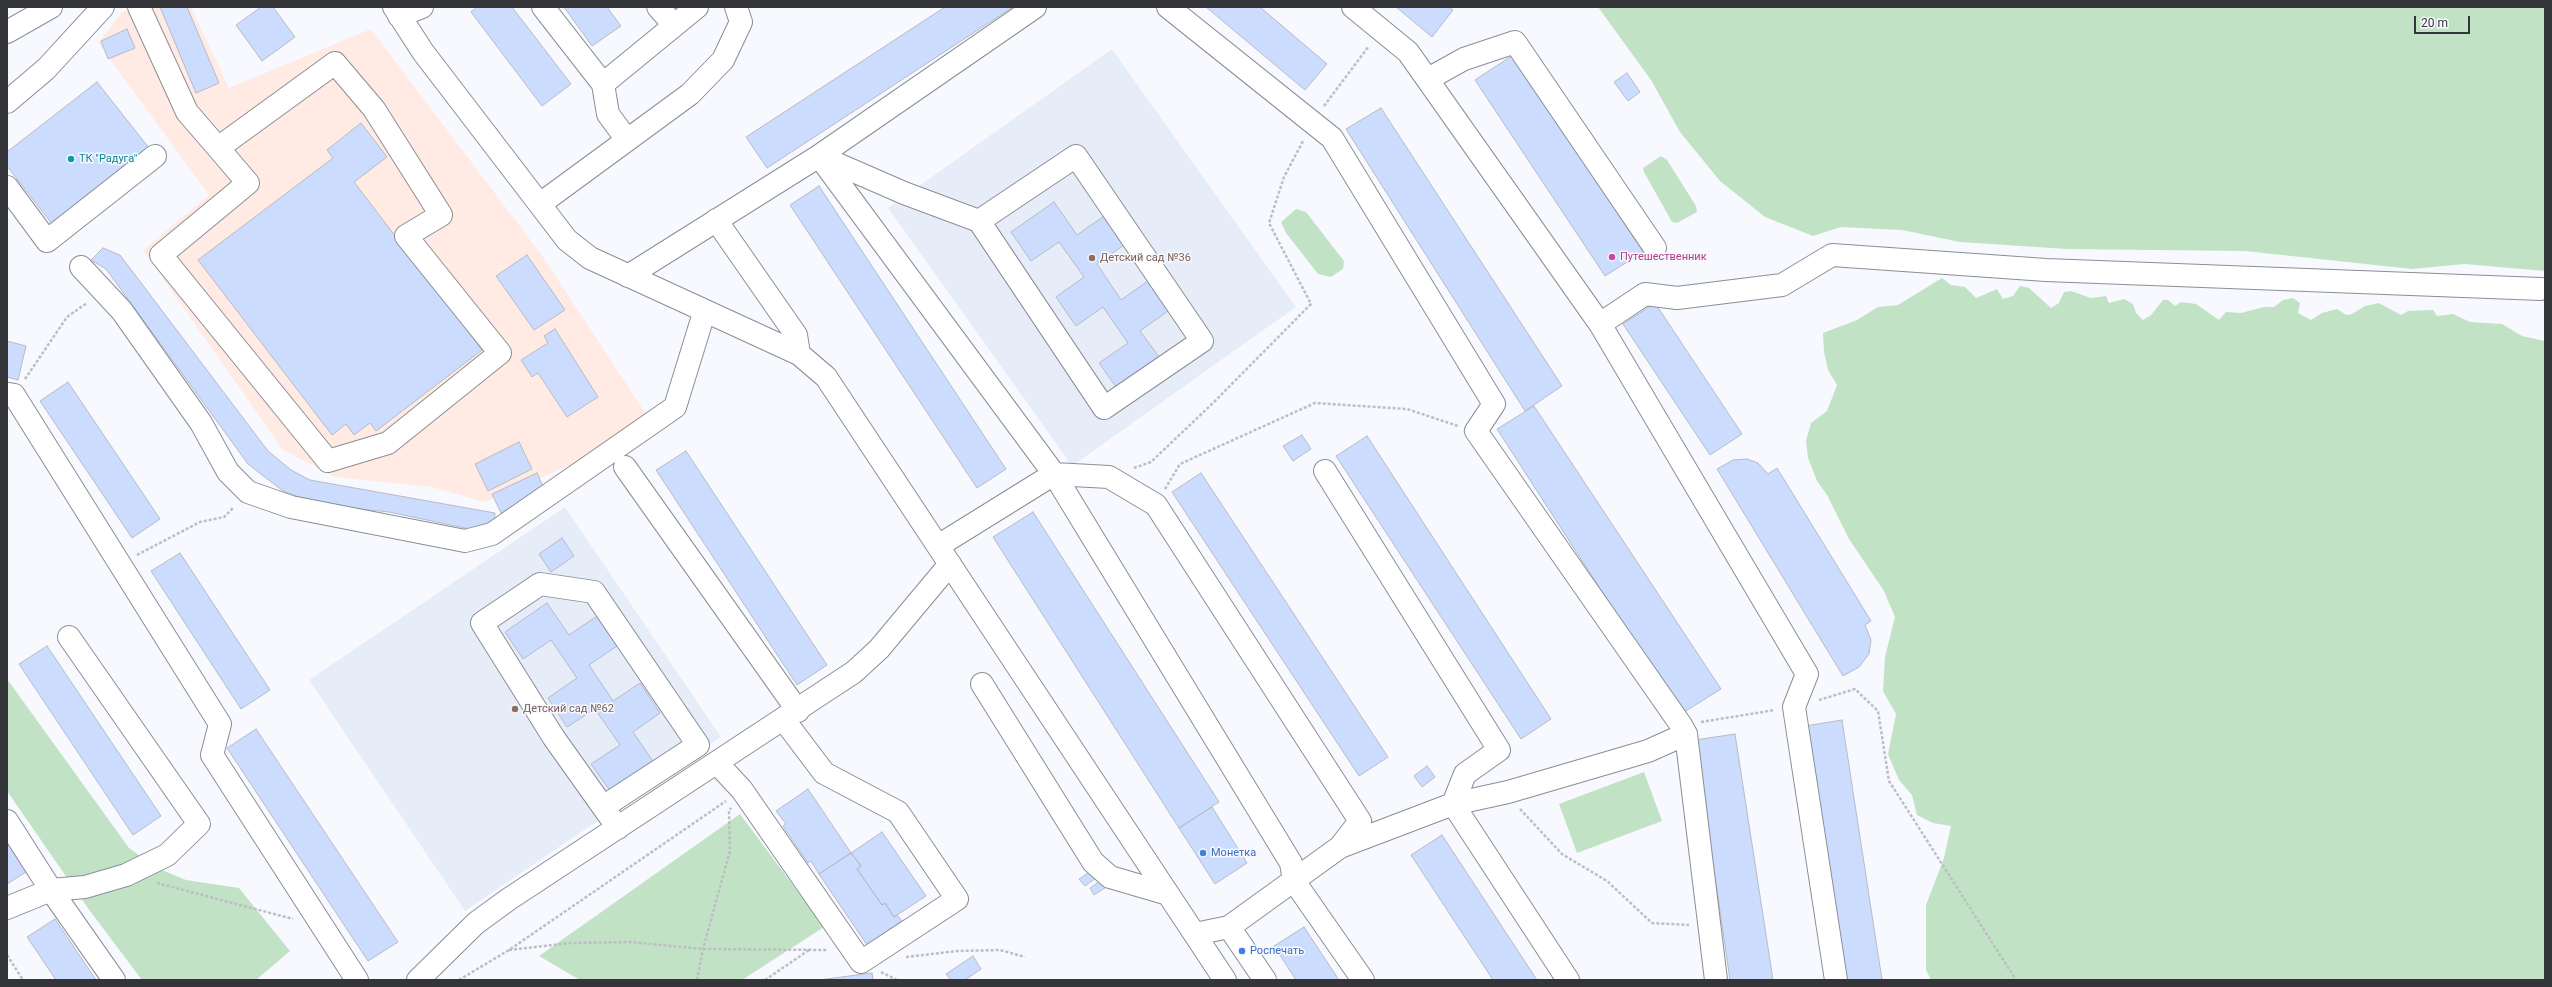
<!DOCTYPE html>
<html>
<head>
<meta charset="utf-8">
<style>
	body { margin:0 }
	#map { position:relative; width:2552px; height:987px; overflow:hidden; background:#f7f9ff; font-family:Roboto,sans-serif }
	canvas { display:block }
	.frame { position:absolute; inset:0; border:8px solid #333538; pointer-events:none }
	.scale { position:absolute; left:2414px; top:16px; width:56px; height:18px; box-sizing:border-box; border:2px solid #333538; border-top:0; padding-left:5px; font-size:12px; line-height:14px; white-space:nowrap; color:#333538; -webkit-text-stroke:3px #f7f9ff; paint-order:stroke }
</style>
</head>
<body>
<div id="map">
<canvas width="2552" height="987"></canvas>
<div class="frame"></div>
<div class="scale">20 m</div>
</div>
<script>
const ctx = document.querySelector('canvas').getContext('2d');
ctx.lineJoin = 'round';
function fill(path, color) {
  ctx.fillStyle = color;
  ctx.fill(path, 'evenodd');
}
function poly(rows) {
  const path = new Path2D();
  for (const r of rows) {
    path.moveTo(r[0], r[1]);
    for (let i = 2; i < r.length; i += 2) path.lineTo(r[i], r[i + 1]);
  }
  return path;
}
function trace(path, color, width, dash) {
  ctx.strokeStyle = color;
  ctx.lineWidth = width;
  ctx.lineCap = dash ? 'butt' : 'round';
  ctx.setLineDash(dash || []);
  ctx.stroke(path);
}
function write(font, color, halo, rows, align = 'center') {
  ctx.font = font + ' Roboto,sans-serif';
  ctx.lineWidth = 3;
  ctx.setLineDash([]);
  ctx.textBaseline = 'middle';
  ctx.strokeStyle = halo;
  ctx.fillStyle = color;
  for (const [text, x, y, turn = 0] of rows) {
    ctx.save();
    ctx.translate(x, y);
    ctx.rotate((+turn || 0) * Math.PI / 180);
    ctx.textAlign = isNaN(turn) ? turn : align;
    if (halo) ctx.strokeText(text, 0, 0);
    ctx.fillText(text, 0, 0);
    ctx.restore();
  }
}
fill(poly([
	[134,7,191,7,229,88,371,29,543,257,646,414,589,457,485,502,431,487,335,477,283,450,143,250,209,195,98,43,121,13]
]), '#ffebe4');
fill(poly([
	[1112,49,1296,307,1072,466,888,208],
	[565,507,721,737,465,911,309,680]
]), '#e6edf9');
fill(poly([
	[1598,7,2545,7,2545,271,2464,264,2412,269,2245,251,2066,249,1960,242,1902,230,1841,227,1813,236,1765,217,1720,181,1680,132,1651,80],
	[1661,156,1667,160,1696,206,1697,212,1677,223,1672,222,1644,172,1643,168],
	[1296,209,1306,212,1344,261,1343,269,1331,277,1318,274,1286,233,1281,222],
	[1942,278,1951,285,1965,287,1976,298,1997,289,2003,299,2013,296,2020,286,2029,288,2051,308,2059,303,2064,292,2071,291,2091,298,2106,296,2109,303,2124,299,2133,304,2136,313,2143,320,2151,315,2163,300,2168,300,2175,306,2181,302,2196,304,2219,320,2226,312,2241,313,2264,307,2274,307,2283,300,2293,298,2300,303,2298,313,2311,320,2322,313,2337,309,2346,315,2352,314,2365,306,2379,303,2401,315,2408,311,2433,310,2437,316,2453,314,2470,322,2502,324,2522,336,2545,341,2545,980,1931,980,1926,970,1926,905,1944,858,1951,826,1933,823,1917,815,1912,795,1899,780,1888,754,1896,714,1883,691,1885,657,1895,617,1884,591,1849,539,1827,495,1817,481,1808,458,1806,441,1811,423,1827,411,1837,385,1828,370,1824,352,1823,333,1857,320,1878,307,1898,305],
	[7,679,129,848,157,868,186,880,239,888,290,951,256,980,142,980,90,911,7,791],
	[1644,772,1662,821,1577,853,1559,804],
	[740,814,824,927,742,980,580,980,539,956]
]), '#c2e2c6');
const building = poly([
	[160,7,187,7,219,83,196,93,160,7],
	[261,7,273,7,295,37,262,61,236,25,261,7],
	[477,7,512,7,571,84,542,106,471,12,477,7],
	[564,7,607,7,621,26,592,46,564,7],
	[945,7,1013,7,767,168,746,137,945,7],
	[1206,7,1260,7,1327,64,1305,90,1206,7],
	[1396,7,1449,7,1453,10,1432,37,1396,7],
	[127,29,135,48,108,59,101,41,127,29],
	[1513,55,1643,252,1605,276,1475,80,1513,55],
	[1627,73,1640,92,1628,101,1614,82,1627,73],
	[97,82,149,148,52,224,7,166,7,152,97,82],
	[1381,108,1562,386,1525,411,1346,129,1381,108],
	[361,123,387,157,354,182,482,350,376,431,370,423,354,435,346,424,332,435,198,260,333,158,327,150,361,123],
	[819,186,1006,469,977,488,790,205,819,186],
	[1054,202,1077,235,1104,216,1124,245,1097,264,1121,300,1148,281,1168,311,1140,331,1162,361,1119,391,1099,363,1128,343,1103,307,1076,326,1056,297,1084,277,1059,242,1031,261,1011,232,1054,202],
	[103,248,120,255,268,451,291,470,310,480,495,513,494,525,479,531,389,512,320,505,283,491,248,464,106,269,91,260,103,248],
	[527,255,565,310,534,330,496,276,527,255],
	[1655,303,1742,434,1710,455,1623,324,1655,303],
	[555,329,598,397,567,417,538,373,532,377,521,360,548,343,544,336,555,329],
	[7,341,26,346,18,380,7,377,7,341],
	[68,382,160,519,132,538,40,401,68,382],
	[1534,406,1721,689,1681,714,1497,429,1534,406],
	[1302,435,1311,449,1293,461,1283,446,1302,435],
	[1367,436,1551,719,1521,739,1336,456,1367,436],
	[519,442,532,469,488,491,475,464,519,442],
	[686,451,827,665,797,685,656,470,686,451],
	[1747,459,1758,463,1768,474,1777,468,1871,621,1865,625,1871,640,1869,654,1859,667,1843,676,1717,469,1733,460,1747,459],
	[537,473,545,491,501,513,492,494,537,473],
	[1201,473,1388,757,1359,776,1172,492,1201,473],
	[1033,512,1219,802,1179,828,993,537,1033,512],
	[562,538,574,556,551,572,539,554,562,538],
	[180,553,270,690,241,709,151,571,180,553],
	[547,603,569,635,597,616,617,646,589,665,613,701,640,683,660,713,633,732,654,763,611,792,591,764,620,745,595,709,567,727,548,698,577,678,551,640,523,659,505,632,547,603],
	[47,646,161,816,133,835,19,664,47,646],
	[1842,720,1882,980,1844,980,1805,726,1842,720],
	[256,729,398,942,368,961,227,748,256,729],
	[1735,734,1773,980,1730,980,1695,740,1735,734],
	[1427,766,1435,777,1422,787,1414,776,1427,766],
	[808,789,851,853,819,874,811,861,808,863,783,826,786,824,776,811,808,789],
	[1212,807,1247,863,1215,884,1179,828,1212,807],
	[882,832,926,896,894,917,885,903,882,905,857,869,861,866,851,853,882,832],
	[1442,835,1537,980,1493,980,1411,855,1442,835],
	[7,843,26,872,7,884,7,843],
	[851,853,861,866,857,869,882,905,885,903,894,917,897,915,902,921,867,945,819,874,851,853],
	[1091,871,1096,878,1085,886,1079,879,1091,871],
	[1106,877,1111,884,1094,895,1090,888,1106,877],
	[55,919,96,980,56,980,27,937,55,919],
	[1304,927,1339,980,1296,980,1274,946,1304,927],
	[973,956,981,969,965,980,951,980,946,974,973,956],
	[872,973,873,980,819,980,872,973]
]);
fill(building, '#cbdcfe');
trace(building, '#b7bbc3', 1);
const minor = poly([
	[139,7,187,112,218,148,248,183,161,255,328,461,388,443,500,353,406,236,441,215,374,109,335,63,218,148],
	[394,7,423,52,567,240,590,258,799,354,826,377,1225,980],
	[543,7,603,84,608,114,627,140],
	[658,7,674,25],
	[1168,7,1332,138,1494,404,1476,431,1681,725,1686,734,1716,980],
	[1353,7,1408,52,1600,324,1807,674,1794,707,1836,980],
	[399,16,422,7],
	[7,32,51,7],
	[1428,79,1464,59,1515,42,1655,248],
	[603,84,697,7],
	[7,102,46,69,103,7],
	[7,187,47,241,155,156],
	[540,204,690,94,723,60,741,22,736,7],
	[716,220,796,335,799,354],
	[979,221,1104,408,1202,341,1076,156,979,221,904,193,819,156,1054,474,1291,863,1294,881,1363,980],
	[81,267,122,311,201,423,228,472,248,492,291,507,465,541,492,534,675,407,704,313],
	[628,276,819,156,1035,7],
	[1600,324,1645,294,1677,298,1782,285,1832,255,2046,270,2541,289],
	[7,394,14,395,220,724,212,755,357,980],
	[625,467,798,711],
	[1325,471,1499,750,1465,774,1453,804,1568,980],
	[938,546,1054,474,1109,477,1156,505,1360,821,1340,847],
	[982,684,1093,862,1110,877,1168,894],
	[717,763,742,790,861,962,957,899,898,812,824,773,784,720],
	[603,807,698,745,594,592,540,584,482,623,554,738,618,828],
	[7,821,51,890,114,980],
	[7,908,51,890,85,887,126,875,167,855,199,824,69,637],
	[1229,927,1265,980],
	[1195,934,1229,927,1340,847,1453,804,1508,792,1648,751,1686,734],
	[418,980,476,923,509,899,854,672,879,649,950,564]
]);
trace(minor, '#8a8e95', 24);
trace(poly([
	[1324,106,1369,46],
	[25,379,67,317,87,303],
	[1134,468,1151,462,1213,403,1311,304,1269,223,1284,177,1303,141],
	[1165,489,1180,464,1315,403,1407,409,1458,426],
	[137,555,200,522,224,517,234,507],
	[1819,700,1855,689,1878,711,1889,781,2016,980],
	[1701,722,1775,710],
	[1520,809,1562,854,1607,881,1652,923,1689,925],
	[157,883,293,919],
	[509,950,570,943,630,942,703,949,828,950],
	[7,955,23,980],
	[906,957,957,951,1000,950,1025,957],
	[881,972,897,980],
	[459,980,509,950,726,801],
	[697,980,703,949,730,851,729,811,731,808],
	[765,980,809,950]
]), '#bcbec3', 2.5, [3, 2]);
trace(minor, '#fff', 22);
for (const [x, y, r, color] of [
	[71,159,4,"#0f9aa8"],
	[1612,257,4,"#d1479c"],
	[1092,258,4,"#8d6e63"],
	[515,709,4,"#8d6e63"],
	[1203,853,4,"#3f7fe0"],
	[1242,951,4,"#3f7fe0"]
]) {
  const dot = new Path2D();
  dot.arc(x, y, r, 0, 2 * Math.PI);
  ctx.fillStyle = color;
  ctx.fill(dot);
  trace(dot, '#f7f9ff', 1.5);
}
write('11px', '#0d838f', '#f7f9ff', [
	["ТК \"Радуга\"",79,159]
], 'left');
write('11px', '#b23c85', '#f7f9ff', [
	["Путешественник",1620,257]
], 'left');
write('11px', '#785e54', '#f7f9ff', [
	["Детский сад №36",1100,258],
	["Детский сад №62",523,709]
], 'left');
write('11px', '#366cbe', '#f7f9ff', [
	["Монетка",1211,853],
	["Роспечать",1250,951]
], 'left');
</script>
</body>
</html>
